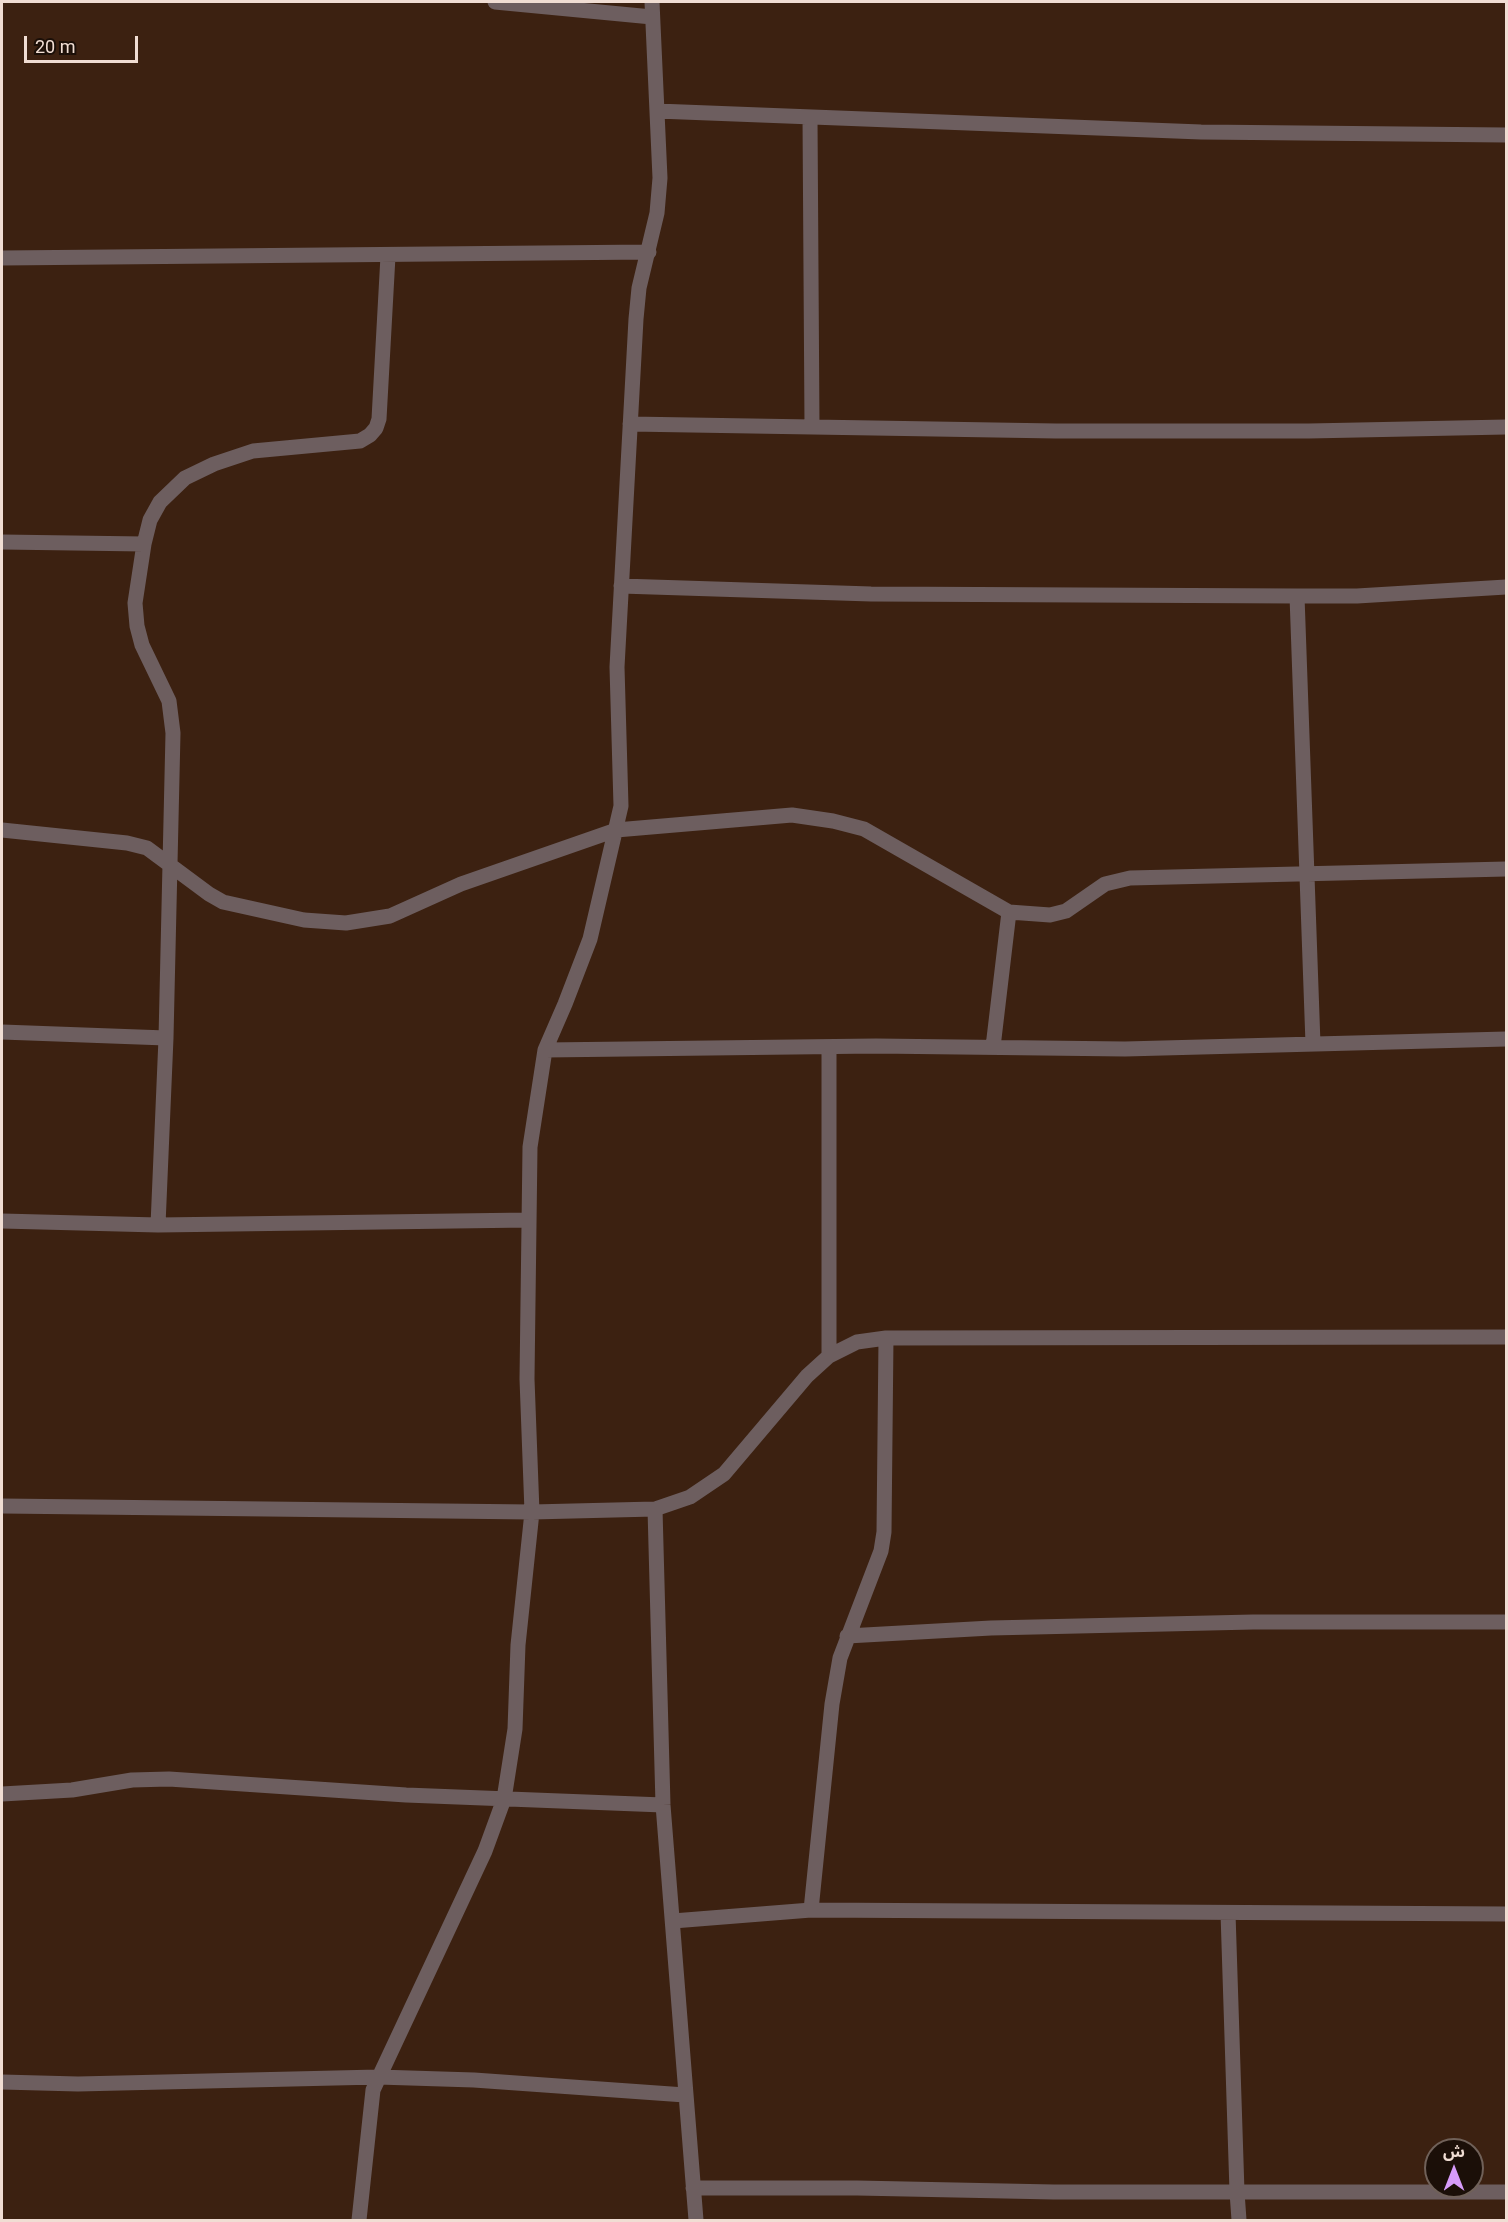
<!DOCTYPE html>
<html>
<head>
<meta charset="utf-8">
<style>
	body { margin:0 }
	#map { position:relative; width:1508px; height:2222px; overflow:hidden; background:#3c2111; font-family:Roboto,"Noto Sans Arabic",sans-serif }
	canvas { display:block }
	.frame { position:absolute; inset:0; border:3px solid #f0ddd3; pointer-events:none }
	.north { position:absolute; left:1424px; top:2138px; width:60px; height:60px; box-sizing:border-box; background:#1b0f08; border:2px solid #706159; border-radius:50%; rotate:0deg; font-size:16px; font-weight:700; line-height:24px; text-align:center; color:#f0ddd3 }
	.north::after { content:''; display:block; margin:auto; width:21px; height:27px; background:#d69bf9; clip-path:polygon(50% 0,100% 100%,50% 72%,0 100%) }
	.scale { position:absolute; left:24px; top:36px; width:114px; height:27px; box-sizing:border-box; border:3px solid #f0ddd3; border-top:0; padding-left:8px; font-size:18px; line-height:21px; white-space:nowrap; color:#f0ddd3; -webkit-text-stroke:4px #1b0f08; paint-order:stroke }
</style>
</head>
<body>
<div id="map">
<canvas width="1508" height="2222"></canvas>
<div class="frame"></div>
<div class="north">ش</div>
<div class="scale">20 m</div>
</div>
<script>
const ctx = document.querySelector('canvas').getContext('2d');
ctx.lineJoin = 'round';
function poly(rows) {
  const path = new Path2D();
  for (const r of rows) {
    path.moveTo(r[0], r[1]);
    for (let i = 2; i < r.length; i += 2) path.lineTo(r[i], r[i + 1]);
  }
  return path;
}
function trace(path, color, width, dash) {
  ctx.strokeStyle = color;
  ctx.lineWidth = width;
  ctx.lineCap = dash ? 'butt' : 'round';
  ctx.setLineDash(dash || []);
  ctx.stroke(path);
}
trace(poly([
	[495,2,652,17],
	[657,111,1201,132,1506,135],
	[810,117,812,427],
	[2,258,649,252],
	[630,424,1056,431,1309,431,1506,427],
	[2,542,144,544],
	[621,586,871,594,1297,596,1357,596,1506,587],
	[1297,596,1313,1044],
	[2,830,127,843,147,848,209,894,223,902,304,920,346,923,390,916,461,884,616,830,792,815,833,821,864,829,1009,912,1050,915,1066,911,1105,884,1130,878,1506,869],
	[2,1032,166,1038],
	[829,1047,829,1356],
	[993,1047,1009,912],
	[545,1050,876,1046,1125,1049,1506,1039],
	[2,1221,158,1225,529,1220],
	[158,1225,166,1038,173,733,169,701,142,645,137,626,135,603,144,544,150,520,160,502,185,478,214,464,253,451,360,441,370,435,376,428,379,419,388,256],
	[2,1506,532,1512,655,1509,690,1497,724,1474,807,1376,829,1356,857,1342,886,1338,1506,1337],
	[655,1509,663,1805,696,2220],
	[847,1636,991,1628,1253,1622,1506,1622],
	[2,1794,72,1790,132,1780,169,1779,406,1795,663,1805],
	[811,1910,832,1704,840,1658,881,1551,884,1532,886,1338],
	[1228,1913,1237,2192,1239,2220],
	[673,1921,811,1910,1506,1914],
	[2,2082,78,2084,378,2077,474,2080,685,2095],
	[693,2188,857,2188,1054,2192,1506,2192],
	[359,2220,373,2090,485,1851,504,1799,515,1729,518,1645,532,1512,527,1379,530,1147,545,1050,565,1004,590,939,621,806,617,667,636,319,639,288,657,213,660,178,652,2]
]), '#6d5e5f', 15);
</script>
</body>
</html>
